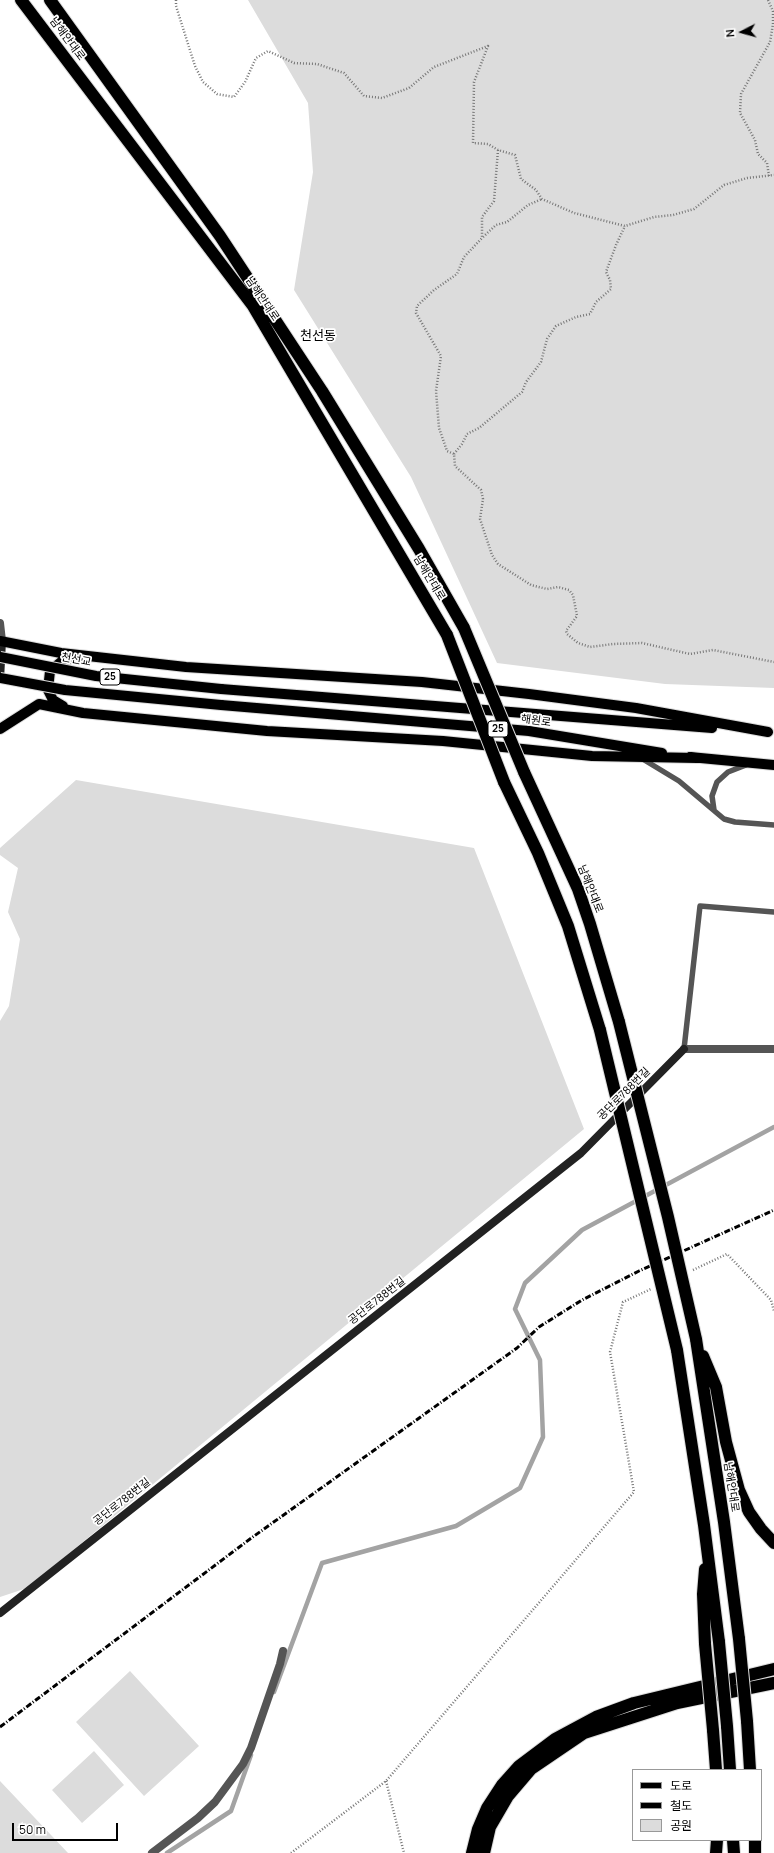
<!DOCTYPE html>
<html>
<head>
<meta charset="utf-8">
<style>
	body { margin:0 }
	#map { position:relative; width:774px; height:1853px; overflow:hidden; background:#fff; font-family:Manrope,"Noto Sans KR",sans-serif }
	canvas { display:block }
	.legend { position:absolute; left:632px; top:1769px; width:130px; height:72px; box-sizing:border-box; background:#fff; border:1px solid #999; margin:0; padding:5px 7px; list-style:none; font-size:12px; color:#000 }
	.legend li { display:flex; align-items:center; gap:8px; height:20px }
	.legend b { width:20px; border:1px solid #999 }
	.north { position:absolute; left:722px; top:12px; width:40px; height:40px; -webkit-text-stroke:3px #fff; paint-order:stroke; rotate:264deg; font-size:11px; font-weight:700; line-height:16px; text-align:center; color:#000 }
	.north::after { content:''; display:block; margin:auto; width:14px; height:18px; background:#000; clip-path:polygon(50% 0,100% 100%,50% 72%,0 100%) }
	.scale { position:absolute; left:12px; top:1823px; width:106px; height:18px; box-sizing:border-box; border:2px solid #000; border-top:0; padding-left:5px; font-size:12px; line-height:14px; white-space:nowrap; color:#000; -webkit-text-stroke:3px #fff; paint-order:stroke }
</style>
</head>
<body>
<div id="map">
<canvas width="774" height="1853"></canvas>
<ul class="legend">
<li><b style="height:5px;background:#000"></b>도로</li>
<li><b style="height:5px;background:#000"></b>철도</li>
<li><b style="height:11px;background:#dcdcdc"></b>공원</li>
</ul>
<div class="north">N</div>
<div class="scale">50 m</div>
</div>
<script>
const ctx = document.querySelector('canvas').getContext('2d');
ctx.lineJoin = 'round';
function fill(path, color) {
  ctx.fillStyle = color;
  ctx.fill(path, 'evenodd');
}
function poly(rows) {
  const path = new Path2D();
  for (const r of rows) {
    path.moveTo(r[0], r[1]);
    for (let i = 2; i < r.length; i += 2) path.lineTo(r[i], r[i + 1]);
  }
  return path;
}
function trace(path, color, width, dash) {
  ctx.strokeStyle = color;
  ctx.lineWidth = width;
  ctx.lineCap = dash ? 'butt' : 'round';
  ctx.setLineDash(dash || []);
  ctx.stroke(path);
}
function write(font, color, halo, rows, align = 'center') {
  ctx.font = font + ' Manrope,"Noto Sans KR",sans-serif';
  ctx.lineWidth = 3.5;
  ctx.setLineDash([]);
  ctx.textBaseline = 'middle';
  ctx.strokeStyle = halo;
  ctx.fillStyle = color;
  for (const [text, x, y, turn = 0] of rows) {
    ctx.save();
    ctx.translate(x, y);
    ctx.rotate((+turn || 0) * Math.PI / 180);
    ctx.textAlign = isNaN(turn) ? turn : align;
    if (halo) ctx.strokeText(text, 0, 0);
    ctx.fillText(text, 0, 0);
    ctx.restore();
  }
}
fill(poly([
	[248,0,774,0,774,688,665,684,497,663,411,477,294,290,313,172,308,103],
	[76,780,474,848,584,1129,27,1588,0,1597,0,1021,9,1006,20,939,8,912,18,868,0,855,0,848],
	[130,1671,199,1746,144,1796,76,1722],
	[94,1751,124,1785,82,1823,52,1790],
	[0,1781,68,1853,0,1853]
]), '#dcdcdc');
trace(poly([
	[274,1692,322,1563,456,1526,520,1488,543,1437,540,1360,515,1309,525,1283,582,1230,774,1127],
	[167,1853,231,1811,251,1755]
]), '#a3a3a3', 4.5);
const primary = poly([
	[0,641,61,653,186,667,422,682,529,694,636,708,768,732],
	[221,689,712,728],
	[221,705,529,731,662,753],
	[63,706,53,700,48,690,50,671,62,661,77,657],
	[0,729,39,704,83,713,267,731,443,741,592,756,697,758],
	[690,757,774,765]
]);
const highway = poly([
	[21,0,253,306,447,635],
	[50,0,220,236,322,391,419,549,464,628],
	[524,772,578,889,590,924,619,1022],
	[504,782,538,853,568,926,600,1030],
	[696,1339,724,1522,739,1639],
	[677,1350,704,1525,719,1642],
	[703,1356,716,1387,726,1442,739,1490,749,1512,761,1529,774,1543],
	[705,1644,703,1594,705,1569],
	[747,1721,750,1770],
	[727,1726,730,1770],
	[713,1730,716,1770],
	[733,1840,734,1853],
	[755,1840,755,1853],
	[472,1853,478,1829,487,1808,502,1785,519,1766,555,1739,596,1717,634,1703,774,1669],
	[484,1853,490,1827,508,1796,531,1769,584,1733,677,1703,774,1683],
	[716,1853,717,1840]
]);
trace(primary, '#dbdbdb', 12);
trace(highway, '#dbdbdb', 14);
trace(poly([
	[176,0,176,6,195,66,203,82,217,94,234,97,245,82,256,58,268,51,294,63,317,64,344,73,364,96,382,98,409,88,434,67,488,46,474,82,473,143,488,144,498,150,515,155,521,179,536,190,542,199,574,213,625,226,654,217,673,215,694,209,724,185,747,178,774,175],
	[768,0,773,11,773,24,770,42,741,94,740,113,755,140,758,154,767,163,769,176],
	[498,150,494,201,482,217,482,238,464,257,457,274,434,290,417,306,416,313,441,356,436,391,439,428,447,451,454,454,455,466,481,490,483,499,480,519,492,555,498,564,531,585,547,589,558,587,569,590,573,595,577,616,566,631,567,634,578,643,590,647,613,644,642,643,690,654,713,650,774,662],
	[483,237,496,225,507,222,528,205,542,199],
	[454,454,462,444,467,434,479,428,522,392,526,382,541,362,547,339,556,326,576,317,590,314,596,302,611,289,610,280,606,272,616,245,625,226],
	[693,1270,727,1254,771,1300,774,1311],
	[386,1781,404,1853],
	[291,1853,386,1781,634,1492,610,1352,623,1302,651,1289]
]), '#777', 2.5, [1, 2]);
trace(poly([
	[641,758,679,781,724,819,735,822,774,825],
	[714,810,712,796,717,782,728,772,746,765],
	[684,1049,700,906,774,912]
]), '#555', 5.5);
trace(poly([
	[0,623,2,641],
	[684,1049,774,1049],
	[152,1853,198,1818,215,1802,243,1764,251,1748,280,1664,283,1651]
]), '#555', 8);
trace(poly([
	[0,680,2,641],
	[0,1613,581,1153,684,1049]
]), '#222', 8);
trace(primary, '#000', 10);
trace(highway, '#000', 12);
trace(poly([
	[0,1727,250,1539,517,1348,539,1327,582,1300,639,1271,774,1210]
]), '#000', 3, [6, 2, 1, 2]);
const primaryBridge = poly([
	[0,657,96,676,221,689],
	[0,678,65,690,221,705]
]);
const highwayBridge = poly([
	[464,628,524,772],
	[447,635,504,782],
	[619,1022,668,1217,696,1339],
	[600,1030,677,1350],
	[739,1639,747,1721],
	[719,1642,727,1726],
	[705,1644,713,1730]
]);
trace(primaryBridge, '#dbdbdb', 12, []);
trace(highwayBridge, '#dbdbdb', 14, []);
trace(primaryBridge, '#000', 10);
trace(highwayBridge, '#000', 12);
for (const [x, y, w] of [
	[110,677,20],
	[498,729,20]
]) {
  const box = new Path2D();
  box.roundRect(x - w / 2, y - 8, w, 16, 3);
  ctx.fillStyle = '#fff';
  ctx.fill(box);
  trace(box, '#000', 1);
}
write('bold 10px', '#000', null, [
	["25",110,677],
	["25",498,729]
]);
write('11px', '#000', '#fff', [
	["남해안대로",67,39,53],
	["남해안대로",262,299,56],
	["남해안대로",429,578,59],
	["천선교",76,660,11],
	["해원로",536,721,8],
	["남해안대로",590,889,68],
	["공단로788번길",624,1094,-45],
	["공단로788번길",377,1301,-38],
	["남해안대로",731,1487,81],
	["공단로788번길",122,1502,-38]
]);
write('13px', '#000', '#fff', [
	["천선동",318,336]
]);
</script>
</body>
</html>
